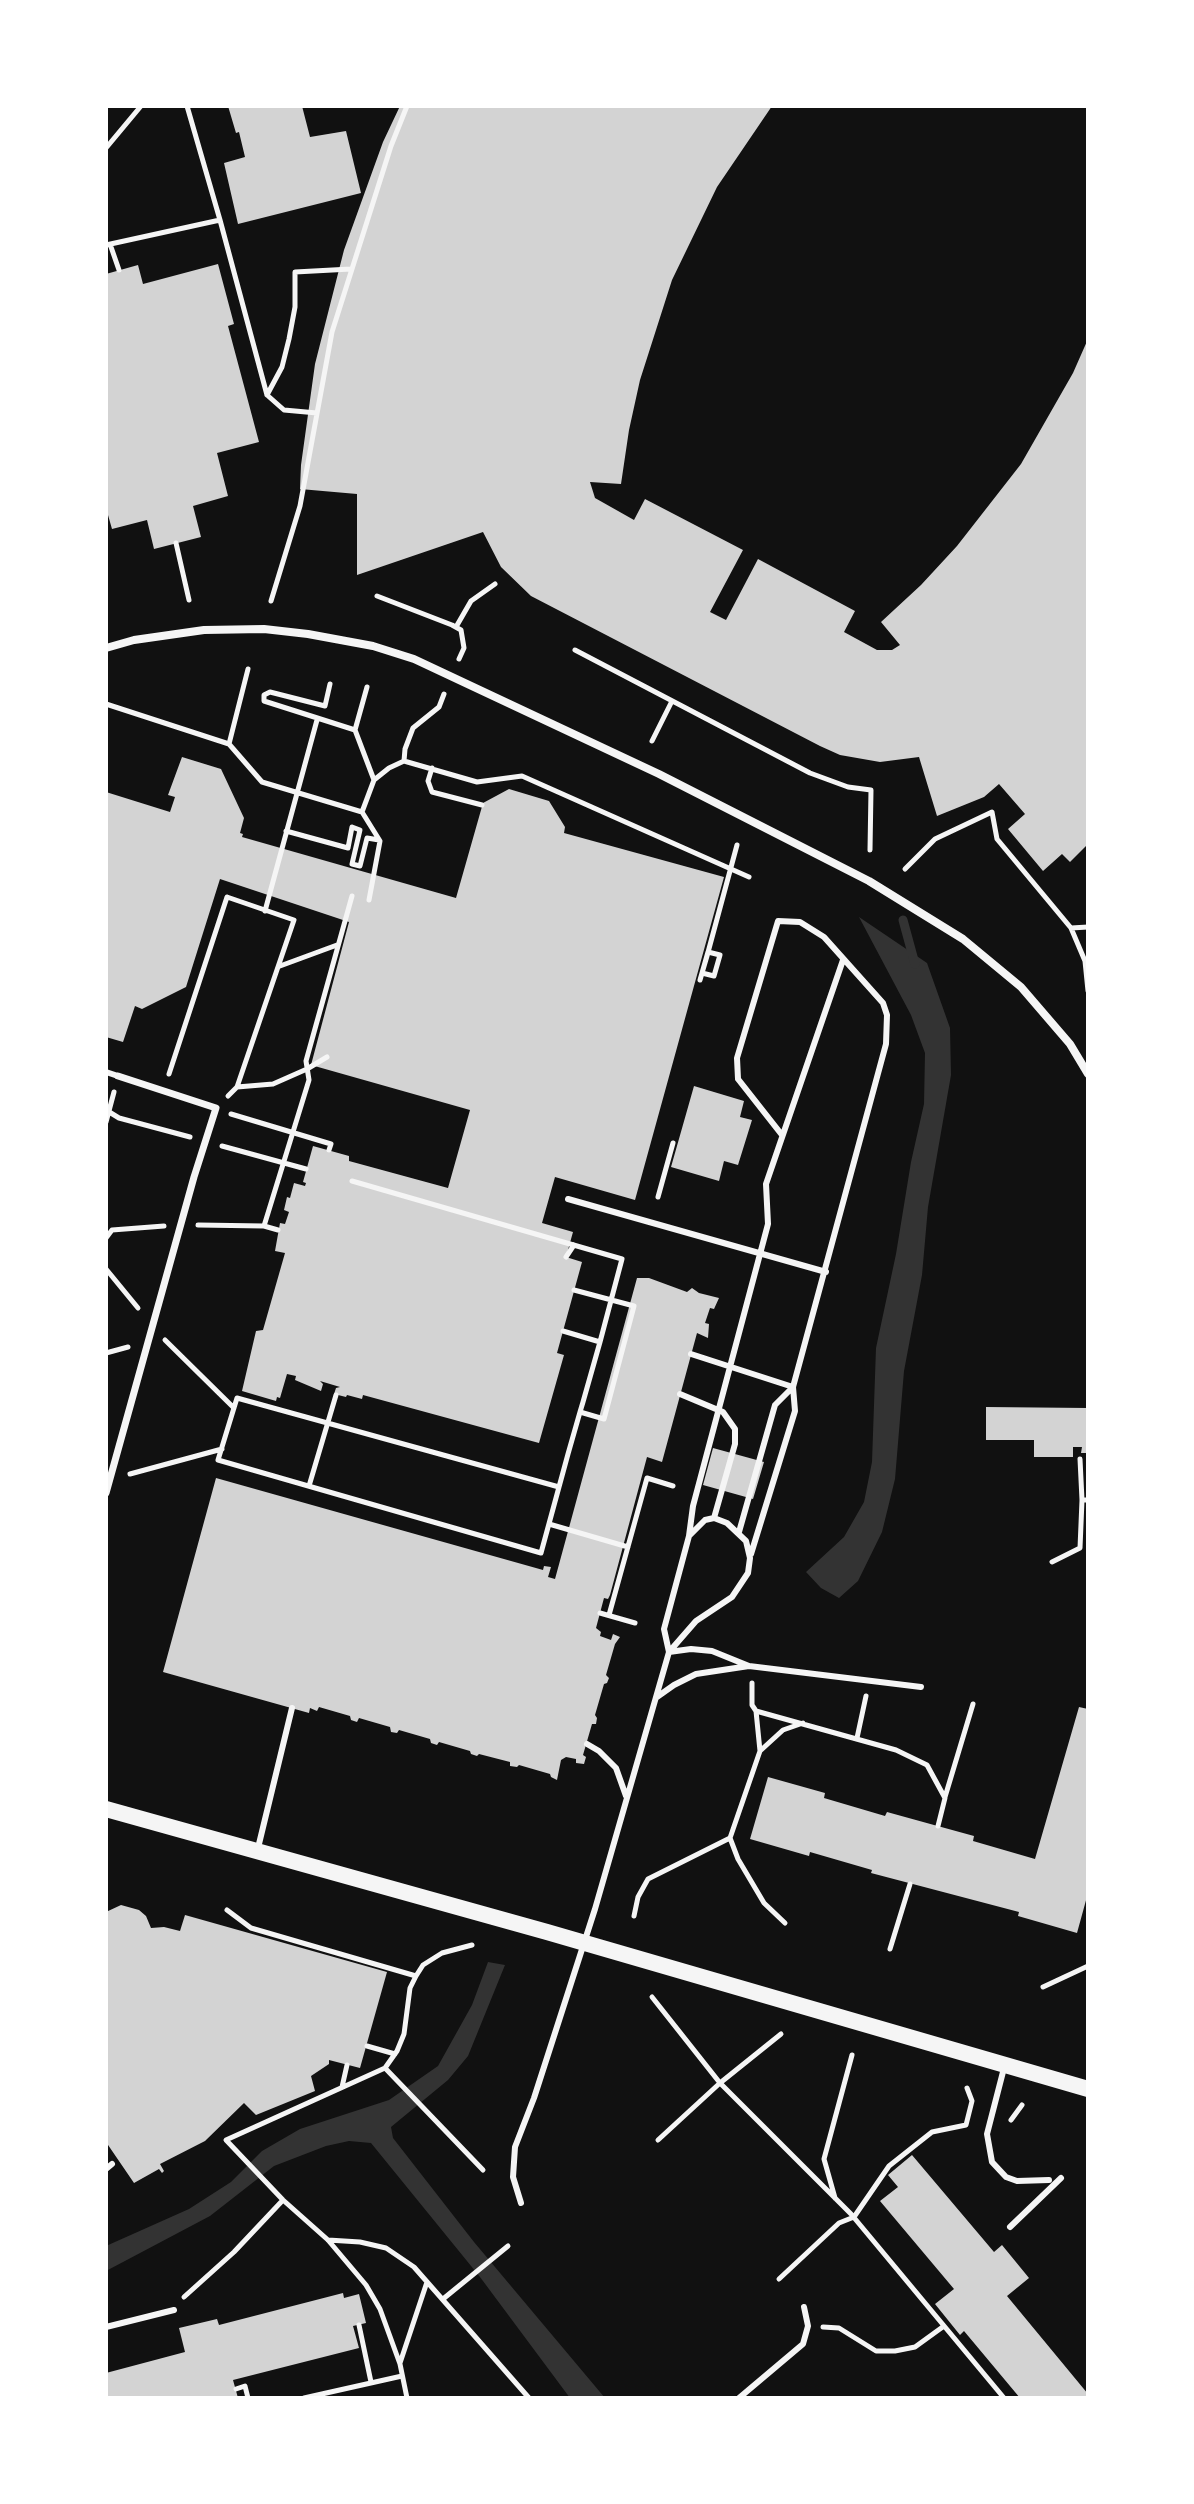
<!DOCTYPE html>
<html>
<head>
<meta charset="utf-8">
<style>
	body { margin:0 }
	#map { position:relative; width:1194px; height:2504px; overflow:hidden; background:#111; font-family:"Archivo Narrow",sans-serif }
	canvas { display:block }
	.frame { position:absolute; inset:0; border:108px solid #fff; pointer-events:none }
</style>
</head>
<body>
<div id="map">
<canvas width="1194" height="2504"></canvas>
<div class="frame"></div>
</div>
<script>
const ctx = document.querySelector('canvas').getContext('2d');
ctx.lineJoin = 'round';
function fill(path, color) {
  ctx.fillStyle = color;
  ctx.fill(path, 'evenodd');
}
function poly(rows) {
  const path = new Path2D();
  for (const r of rows) {
    path.moveTo(r[0], r[1]);
    for (let i = 2; i < r.length; i += 2) path.lineTo(r[i], r[i + 1]);
  }
  return path;
}
function trace(path, color, width, dash) {
  ctx.strokeStyle = color;
  ctx.lineWidth = width;
  ctx.lineCap = dash ? 'butt' : 'round';
  ctx.setLineDash(dash || []);
  ctx.stroke(path);
}
fill(poly([
	[859,917,927,963,950,1028,951,1075,928,1207,922,1275,904,1371,895,1479,882,1532,858,1581,839,1598,821,1588,806,1572,844,1537,864,1502,872,1462,876,1348,896,1254,911,1162,924,1104,925,1053,911,1015],
	[488,1962,505,1965,468,2056,448,2080,391,2127,393,2138,474,2242,605,2398,570,2398,480,2277,371,2143,349,2141,326,2146,274,2166,210,2216,106,2271,106,2246,189,2209,231,2182,262,2151,300,2129,389,2100,438,2066,472,2005]
]), '#333');
trace(poly([
	[903,920,915,964]
]), '#333', 9);
fill(poly([
	[228,106,302,106,310,137,346,131,361,193,238,224,224,163,245,157,239,132,236,133],
	[400,106,772,106,717,187,672,280,640,380,629,430,621,484,590,482,595,498,634,520,645,499,743,550,710,612,726,620,758,559,855,611,844,632,877,650,892,650,900,645,881,622,921,585,957,546,1021,464,1073,373,1088,339,1088,844,1070,862,1062,854,1043,871,1008,829,1025,814,999,784,984,797,937,816,919,757,880,762,840,755,820,746,531,596,501,567,483,532,357,575,357,494,300,489,301,465,315,364,344,250,383,142],
	[218,264,234,324,228,326,259,442,217,453,228,496,193,506,201,537,154,549,147,520,112,529,106,508,106,274,138,265,143,284],
	[182,757,221,769,244,818,240,833,243,834,242,837,456,898,483,803,509,789,549,801,565,827,564,833,724,877,635,1200,555,1177,542,1223,573,1232,566,1257,582,1262,557,1353,564,1355,539,1443,363,1395,362,1399,347,1395,346,1397,334,1394,336,1388,340,1387,320,1381,323,1384,321,1391,295,1380,296,1376,287,1374,280,1398,277,1397,276,1401,242,1391,256,1331,263,1330,285,1253,275,1251,280,1223,285,1224,289,1212,284,1210,287,1197,290,1198,294,1183,305,1186,306,1183,303,1182,313,1146,349,1156,349,1161,448,1188,470,1110,311,1065,349,922,220,879,186,987,142,1009,135,1006,123,1042,106,1037,106,792,170,812,175,797,168,795],
	[694,1086,744,1101,740,1117,752,1120,738,1165,724,1161,719,1181,671,1167],
	[637,1278,649,1278,687,1292,692,1288,699,1293,719,1298,714,1309,710,1308,705,1323,709,1324,708,1338,697,1333,662,1462,647,1457,610,1595,608,1599,604,1598,596,1628,601,1632,600,1636,611,1640,613,1634,620,1637,615,1644,606,1675,609,1678,607,1683,604,1684,595,1715,597,1718,596,1724,592,1724,583,1755,586,1757,584,1764,576,1763,576,1759,566,1757,561,1760,557,1780,551,1777,550,1774,519,1765,517,1767,510,1766,510,1762,479,1754,477,1756,471,1754,470,1751,439,1742,437,1745,431,1743,430,1739,399,1730,397,1733,391,1732,390,1727,359,1718,357,1722,351,1720,350,1716,319,1707,317,1711,310,1708,309,1713,163,1672,216,1478,543,1570,544,1566,551,1567,548,1577,555,1579],
	[986,1407,1088,1408,1088,1453,1081,1453,1082,1447,1073,1447,1073,1457,1034,1457,1034,1440,986,1440],
	[713,1448,764,1462,753,1499,703,1485],
	[1079,1707,1088,1709,1088,1893,1077,1933,1018,1916,1019,1912,871,1873,872,1870,810,1852,809,1856,750,1839,768,1777,825,1793,824,1798,885,1816,887,1812,934,1825,974,1836,973,1841,1035,1859],
	[121,1905,139,1910,146,1916,151,1928,164,1927,180,1931,185,1915,387,1972,360,2068,329,2060,329,2064,311,2076,315,2091,256,2115,244,2103,205,2141,160,2164,164,2171,162,2173,159,2169,134,2183,106,2142,106,1912],
	[912,2155,994,2252,1002,2245,1029,2278,1007,2296,1088,2394,1088,2398,1020,2398,964,2331,960,2335,935,2304,954,2289,880,2201,898,2187,888,2175],
	[343,2293,344,2298,359,2294,366,2323,353,2326,359,2348,233,2380,238,2398,106,2398,106,2373,185,2352,179,2328,217,2319,219,2325]
]), '#d3d3d3');
trace(poly([
	[187,106,220,220],
	[106,148,141,106],
	[110,244,119,270],
	[106,245,220,220,267,395,284,410,317,413],
	[267,395,282,367,289,339,295,307,295,272,351,269],
	[176,543,189,600],
	[377,596,452,625,461,630,464,648,459,659],
	[271,601,300,506,332,332,391,146,407,106],
	[456,627,471,601,495,584],
	[575,650,810,773,848,787,871,790,870,850],
	[248,669,229,744,262,782,362,812,380,841,369,900],
	[330,684,325,706,270,692,264,695,264,701,355,730],
	[367,687,355,730,374,780],
	[106,704,229,744],
	[652,741,672,701],
	[404,761,405,749,413,728,439,707,444,694],
	[432,768,428,781,432,792,482,805],
	[362,812,374,780,389,768,404,761,477,782,522,776,749,877],
	[286,831,348,848,352,827,360,830,352,864,360,866,367,838,379,840],
	[905,869,935,839,992,812,997,839,1071,928,1085,961,1088,991],
	[265,911,317,720],
	[1071,928,1088,927],
	[280,966,337,945],
	[700,980,708,952,720,955,714,976,702,973,707,956,737,845],
	[169,1074,227,897,294,920,237,1087,228,1096],
	[237,1087,273,1084,307,1069,327,1057],
	[106,1110,119,1118,190,1137],
	[231,1114,331,1144,329,1150],
	[106,1122,114,1092],
	[222,1146,306,1169],
	[352,1181,622,1259,600,1342,583,1402,580,1412,568,1454,541,1553,218,1460,237,1398,559,1487],
	[658,1197,673,1143],
	[198,1225,264,1226,309,1080,306,1061,352,896],
	[264,1226,278,1230],
	[106,1238,112,1230,164,1226],
	[566,1257,574,1245],
	[106,1269,138,1308],
	[574,1290,634,1306,604,1419,580,1412],
	[563,1331,600,1342],
	[165,1340,234,1408],
	[106,1353,128,1347],
	[1080,1459,1082,1500,1088,1500],
	[130,1474,222,1449],
	[309,1486,336,1395],
	[549,1524,628,1547],
	[1052,1562,1080,1548,1082,1500],
	[600,1613,635,1623],
	[609,1615,647,1478,673,1486],
	[752,1683,752,1705,756,1711,760,1751,730,1838,738,1859,764,1903,785,1923],
	[756,1711,896,1750,927,1765,945,1798,938,1826],
	[857,1738,866,1696],
	[760,1751,783,1730,803,1723],
	[945,1797,973,1704],
	[227,1910,251,1928,416,1976],
	[634,1916,638,1897,648,1879,730,1838],
	[890,1949,910,1884],
	[1043,1987,1088,1966],
	[652,1997,720,2083,851,2214,1004,2398],
	[367,2046,395,2054],
	[385,2068,483,2170],
	[342,2087,347,2065],
	[1011,2120,1022,2105],
	[658,2140,720,2083,781,2034],
	[835,2198,824,2159,852,2055],
	[328,2240,360,2242,386,2248,414,2267,529,2398],
	[779,2279,839,2223,854,2217,889,2166,932,2132,966,2125,972,2101,967,2088],
	[184,2297,234,2252,283,2200],
	[443,2299,508,2246],
	[359,2325,371,2382],
	[823,2327,839,2328,876,2351,895,2351,915,2347,944,2326],
	[400,2363,427,2282],
	[236,2389,245,2386,248,2398],
	[304,2398,402,2376],
	[407,2398,400,2364,380,2309,366,2285,328,2240,283,2200,226,2140,385,2068,397,2051,404,2034,410,1988,416,1976,423,1965,442,1953,472,1945]
]), '#f5f5f5', 5);
trace(poly([
	[106,1072,118,1076],
	[568,1199,826,1272],
	[691,1354,793,1387,795,1411,751,1554],
	[680,1394,723,1412,735,1429,735,1444,714,1518],
	[739,1532,775,1405,793,1387,886,1044,887,1015,883,1003,824,937,800,922,778,921,737,1058,738,1079,782,1135],
	[689,1536,693,1506,768,1224,766,1184,843,960],
	[669,1652,691,1649,712,1651,749,1666],
	[657,1697,674,1685,696,1674,749,1666,921,1687],
	[587,1744,599,1751,616,1768,626,1796],
	[258,1848,292,1708],
	[1004,2068,987,2134,992,2162,1006,2177,1017,2181,1049,2180],
	[106,2169,112,2164],
	[521,2203,513,2177,515,2147,534,2098,595,1909,669,1652,696,1621,732,1597,748,1573,750,1558,746,1541,727,1523,714,1518,705,1520,689,1536,664,1629,669,1652],
	[1010,2227,1061,2178],
	[106,2327,174,2310],
	[739,2398,803,2344,808,2326,804,2307]
]), '#f5f5f5', 6);
trace(poly([
	[106,1493,194,1177,216,1108,118,1076]
]), '#f5f5f5', 7);
trace(poly([
	[106,648,134,640,204,630,264,629,308,634,373,646,414,659,659,774,869,881,963,939,1021,987,1070,1044,1088,1074]
]), '#f5f5f5', 8);
trace(poly([
	[106,1809,547,1932,1088,2089]
]), '#f5f5f5', 16);
</script>
</body>
</html>
